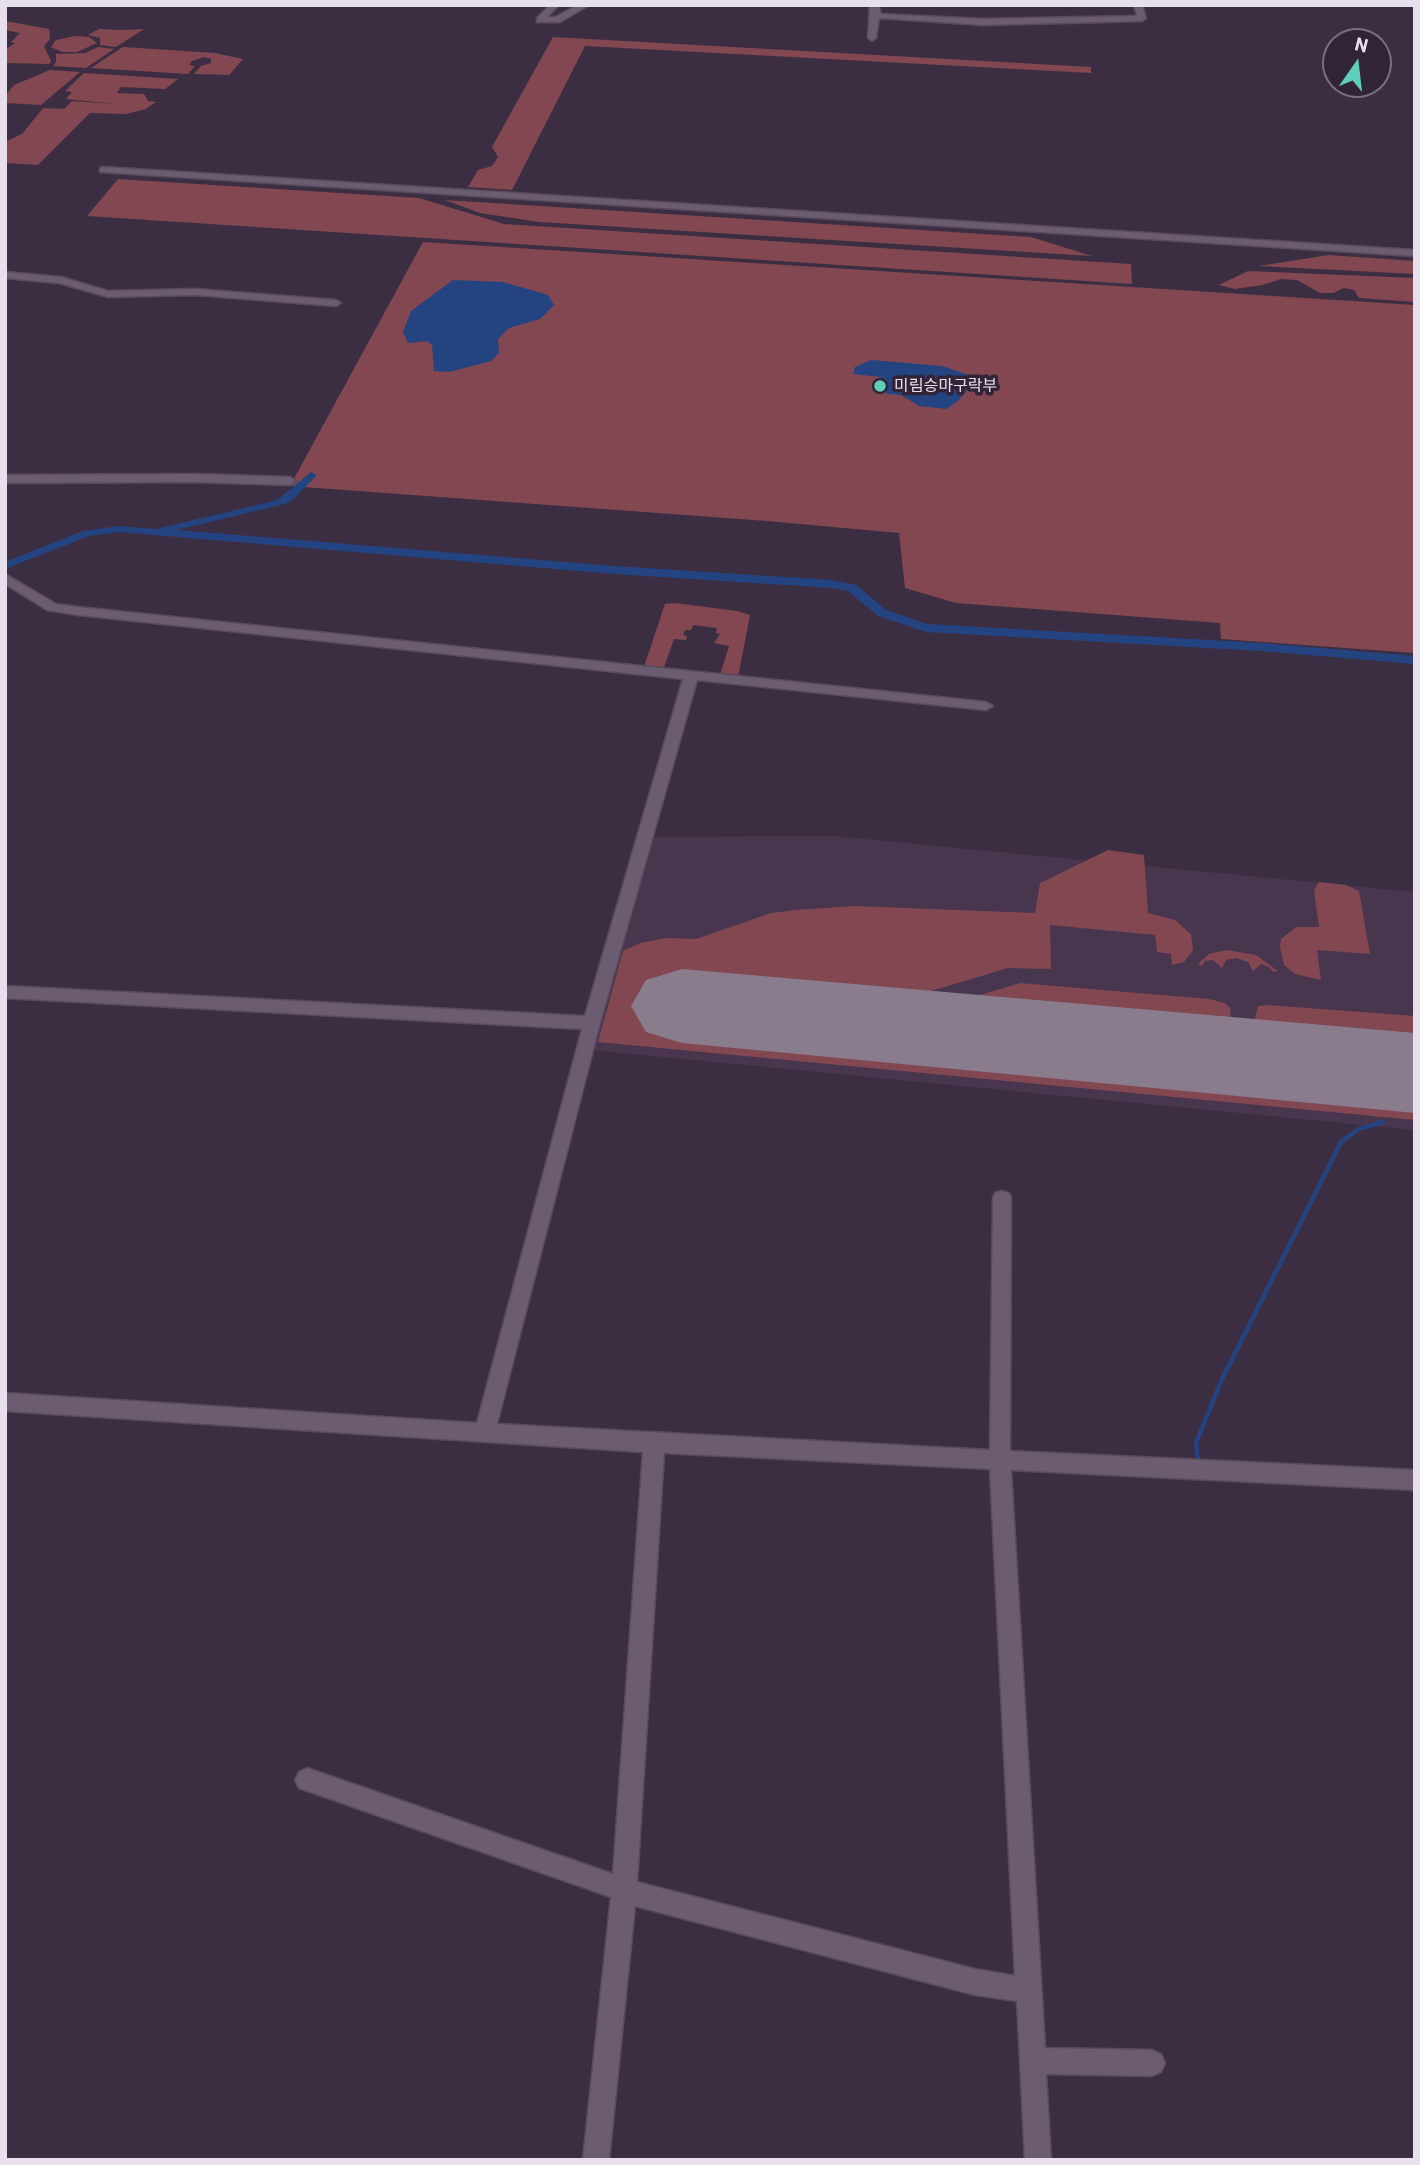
<!DOCTYPE html>
<html>
<head>
<meta charset="utf-8">
<style>
	body { margin:0 }
	#map { position:relative; width:1420px; height:2165px; overflow:hidden; background:#3c2e42; font-family:Barlow,sans-serif }
	canvas { display:block }
	.frame { position:absolute; inset:0; border:7px solid #e8dfec; pointer-events:none }
	.north { position:absolute; left:1322px; top:28px; width:70px; height:70px; box-sizing:border-box; background:#322437; border:2px solid #7b6f7f; border-radius:50%; rotate:14deg; font-size:19px; font-weight:700; line-height:28px; text-align:center; color:#e8dfec }
	.north::after { content:''; display:block; margin:auto; width:24px; height:32px; background:#5dceb9; clip-path:polygon(50% 0,100% 100%,50% 72%,0 100%) }
</style>
</head>
<body>
<div id="map">
<canvas width="1420" height="2165"></canvas>
<div class="frame"></div>
<div class="north">N</div>
</div>
<script>
const ctx = document.querySelector('canvas').getContext('2d');
ctx.lineJoin = 'round';
function fill(path, color) {
  ctx.fillStyle = color;
  ctx.fill(path, 'evenodd');
}
function poly(rows) {
  const path = new Path2D();
  for (const r of rows) {
    path.moveTo(r[0], r[1]);
    for (let i = 2; i < r.length; i += 2) path.lineTo(r[i], r[i + 1]);
  }
  return path;
}
function trace(path, color, width, dash) {
  ctx.strokeStyle = color;
  ctx.lineWidth = width;
  ctx.lineCap = dash ? 'butt' : 'round';
  ctx.setLineDash(dash || []);
  ctx.stroke(path);
}
function write(font, color, halo, rows, align = 'center') {
  ctx.font = font + ' Barlow,"Noto Sans KR",sans-serif';
  ctx.lineWidth = 7;
  ctx.setLineDash([]);
  ctx.textBaseline = 'middle';
  ctx.strokeStyle = halo;
  ctx.fillStyle = color;
  for (const [text, x, y, turn = 0] of rows) {
    ctx.save();
    ctx.translate(x, y);
    ctx.rotate((+turn || 0) * Math.PI / 180);
    ctx.textAlign = isNaN(turn) ? turn : align;
    if (halo) ctx.strokeText(text, 0, 0);
    ctx.fillText(text, 0, 0);
    ctx.restore();
  }
}
fill(poly([
	[833,836,1415,892,1415,1130,591,1050,652,837]
]), '#48364f');
fill(poly([
	[5,21,49,29,50,39,44,46,51,61,49,64,5,63,5,50,15,43,11,42,20,33,5,30],
	[99,29,121,30,144,29,116,47,100,45,100,38,88,35],
	[75,36,89,37,97,43,77,52,62,52,51,47,56,40],
	[553,37,1091,67,1091,73,585,46,512,190,468,187,478,170,492,166,498,157,492,147],
	[98,47,114,49,86,68,53,66,56,62,56,54,85,53],
	[123,47,215,53,243,59,229,75,194,74,201,66,211,63,211,59,204,57,192,61,189,65,195,66,188,74,91,68],
	[50,70,80,72,41,105,5,103,5,96,14,85],
	[84,73,178,79,165,89,121,87,117,93,144,94,148,101,156,102,146,109,126,114,90,113,38,165,5,163,5,142,22,134,43,108,64,109,72,101,117,104,66,99,72,92,65,91],
	[118,179,419,198,504,224,1131,264,1132,284,87,216],
	[445,200,1031,237,1092,256,539,222,480,213],
	[423,242,1415,305,1415,653,1221,639,1220,623,956,603,905,588,899,533,767,521,290,486],
	[1329,255,1415,261,1415,274,1259,266],
	[1248,271,1415,278,1415,302,1359,298,1354,290,1343,288,1334,293,1320,293,1297,280,1281,279,1263,285,1235,289,1219,285],
	[675,603,737,611,750,615,738,677,720,675,729,646,714,643,720,634,716,633,717,628,693,625,691,630,685,630,683,635,687,636,686,640,674,639,663,670,644,667,665,604],
	[1108,850,1144,855,1148,913,1175,920,1191,934,1193,950,1184,962,1172,965,1171,954,1157,952,1155,935,1050,925,1051,969,1008,968,874,1008,680,987,673,1021,1415,1093,1415,1120,598,1042,623,951,640,943,666,938,696,939,771,913,795,910,855,906,1035,913,1040,883],
	[1319,882,1346,885,1359,891,1370,954,1317,950,1321,980,1295,974,1284,965,1280,947,1281,939,1296,927,1319,927,1314,890],
	[1227,950,1256,955,1278,971,1273,972,1269,967,1261,964,1253,971,1248,962,1236,958,1226,960,1222,968,1213,960,1205,961,1202,966,1198,964,1209,954],
	[1020,983,1209,999,1225,1003,1230,1008,1232,1029,1230,1035,1221,1038,960,1015,953,1009,954,1003],
	[1268,1005,1415,1016,1415,1056,1269,1042,1259,1036,1254,1022,1258,1006]
]), '#824750');
fill(poly([
	[453,280,503,282,548,295,554,305,540,319,509,328,498,339,499,353,491,361,449,372,434,371,432,345,427,341,408,343,403,332,411,311],
	[871,360,942,366,972,376,974,381,959,400,946,409,919,406,901,395,888,394,879,388,881,377,853,374,855,367]
]), '#234481');
trace(poly([
	[1198,1461,1196,1443,1222,1379,1341,1142,1359,1129,1383,1122]
]), '#234481', 4.5);
fill(poly([
	[311,472,317,475,315,477,294,499,285,504,177,530,614,566,832,580,856,585,886,610,927,624,1261,643,1415,656,1415,664,1261,651,926,632,878,616,848,591,832,588,614,574,119,532,89,536,5,569,5,562,83,531,119,526,156,529,277,500,311,472]
]), '#234481');
fill(poly([
	[682,969,1415,1033,1415,1113,682,1043,646,1032,631,1006,646,980,682,969]
]), '#887c8d');
const minor = poly([
	[550,5,559,5,547,17,555,17,578,5,589,5,560,22,537,22,537,18,550,5],
	[870,5,878,5,881,14,983,19,1137,16,1134,5,1142,5,1146,18,1142,21,983,25,879,18,876,38,872,41,868,38,870,5],
	[103,167,1415,250,1415,256,100,172,100,168,103,167],
	[5,272,61,277,108,291,195,289,336,300,341,303,336,306,195,295,108,297,59,283,5,278,5,272],
	[196,474,290,477,296,481,290,485,196,482,5,483,5,475,196,474],
	[5,574,56,604,78,607,986,702,993,706,986,710,697,680,600,1023,497,1424,990,1450,993,1198,995,1193,1002,1191,1009,1193,1011,1198,1010,1451,1415,1470,1415,1490,1011,1470,1045,2048,1152,2050,1161,2054,1165,2063,1161,2072,1152,2076,1046,2074,1051,2160,1025,2160,1017,2001,975,1995,635,1906,609,2160,583,2160,611,1897,299,1788,295,1780,299,1772,307,1768,613,1874,643,1452,5,1411,5,1393,477,1423,582,1029,5,998,5,986,585,1016,683,679,78,615,47,610,5,584,5,574],
	[664,1453,990,1469,1015,1976,975,1969,637,1882,664,1453]
]);
trace(minor, '#564a5b', 3);
fill(minor, '#6b5c71');
for (const [x, y, r, color] of [
	[880,386,7,"#5dceb9"]
]) {
  const dot = new Path2D();
  dot.arc(x, y, r, 0, 2 * Math.PI);
  ctx.fillStyle = color;
  ctx.fill(dot);
  trace(dot, '#322437', 2.5);
}
write('16px', '#e8dfec', '#322437', [
	["미림승마구락부",894,386]
], 'left');
</script>
</body>
</html>
